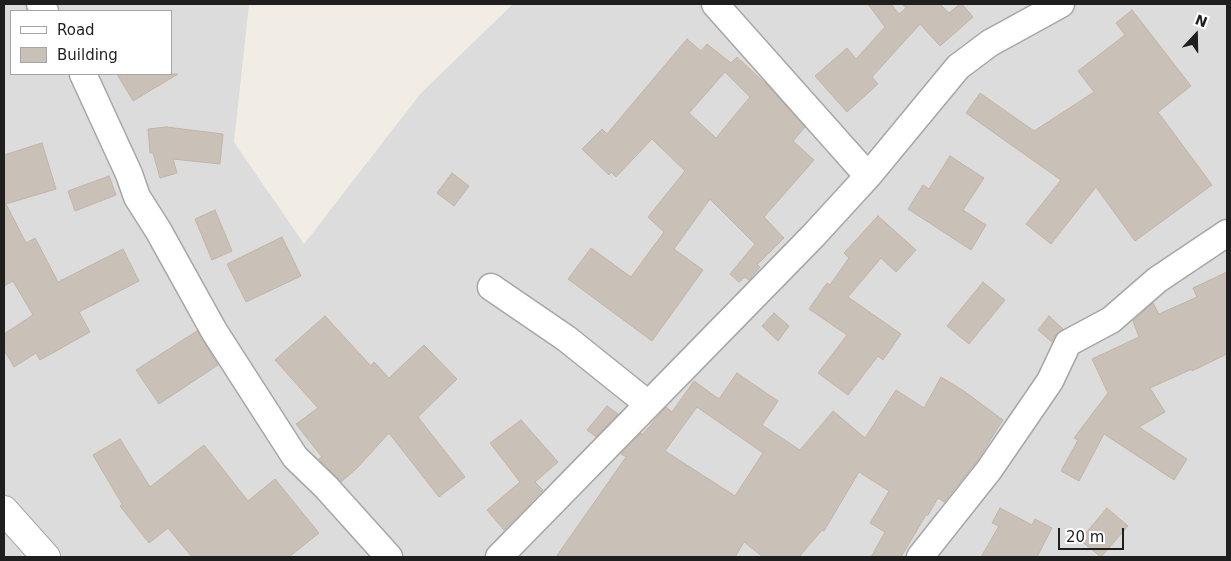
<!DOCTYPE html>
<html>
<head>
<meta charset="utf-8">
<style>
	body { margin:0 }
	#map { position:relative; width:1231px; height:561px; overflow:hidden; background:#f1ede5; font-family:"DejaVu Sans",sans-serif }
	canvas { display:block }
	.frame { position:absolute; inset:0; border:5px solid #1f1f1f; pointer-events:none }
	.legend { position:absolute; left:10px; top:10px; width:162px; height:65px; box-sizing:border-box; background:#fff; border:1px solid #a5a5a5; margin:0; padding:6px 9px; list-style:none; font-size:15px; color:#1f1f1f }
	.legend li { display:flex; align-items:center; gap:10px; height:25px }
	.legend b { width:25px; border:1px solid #a5a5a5 }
	.north { position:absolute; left:1171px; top:10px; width:50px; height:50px; -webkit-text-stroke:4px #fff; paint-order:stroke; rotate:21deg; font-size:14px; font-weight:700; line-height:20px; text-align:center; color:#1f1f1f }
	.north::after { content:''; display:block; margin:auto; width:18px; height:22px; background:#1f1f1f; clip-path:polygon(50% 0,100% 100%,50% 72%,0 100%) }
	.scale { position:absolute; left:1058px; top:528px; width:66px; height:22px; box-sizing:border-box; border:2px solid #1f1f1f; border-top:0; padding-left:6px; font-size:15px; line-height:18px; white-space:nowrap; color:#1f1f1f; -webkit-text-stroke:4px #fff; paint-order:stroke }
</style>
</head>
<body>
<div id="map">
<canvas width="1231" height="561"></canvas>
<div class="frame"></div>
<ul class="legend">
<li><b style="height:6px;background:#fff"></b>Road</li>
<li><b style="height:14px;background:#c9c0b7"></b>Building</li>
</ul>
<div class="north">N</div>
<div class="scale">20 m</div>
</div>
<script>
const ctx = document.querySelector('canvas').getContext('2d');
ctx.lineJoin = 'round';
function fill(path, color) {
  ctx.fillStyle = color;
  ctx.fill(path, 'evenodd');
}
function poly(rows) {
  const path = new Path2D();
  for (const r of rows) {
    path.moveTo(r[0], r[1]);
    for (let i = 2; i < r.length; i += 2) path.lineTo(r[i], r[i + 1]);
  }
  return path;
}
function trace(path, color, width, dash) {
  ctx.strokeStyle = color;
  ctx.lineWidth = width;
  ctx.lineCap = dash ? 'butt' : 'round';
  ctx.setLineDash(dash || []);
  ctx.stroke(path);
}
fill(poly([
	[4,4,249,4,234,142,304,244,421,93,513,4,1227,4,1227,557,4,557],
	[11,11,171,11,171,74,11,74]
]), '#dddcdc');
const building = poly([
	[868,4,891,4,899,14,906,8,902,4,940,4,949,13,960,4,962,4,973,17,940,46,920,24,872,77,878,84,847,112,815,76,847,48,856,59,885,27,868,4],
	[1132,10,1191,86,1158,112,1212,185,1135,241,1096,187,1051,244,1026,224,1061,180,966,113,980,93,1034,131,1094,92,1078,71,1125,35,1116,23,1132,10],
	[687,39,701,51,707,44,731,63,737,57,768,86,805,127,793,141,814,160,764,217,784,238,757,265,760,267,749,280,745,277,739,282,730,274,755,244,710,199,674,249,703,270,652,341,568,279,591,248,631,277,664,232,648,217,685,171,652,139,616,177,611,172,609,175,582,149,602,129,607,134,687,39],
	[725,72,750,97,716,138,689,113,725,72],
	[117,74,178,74,133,101,117,74],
	[166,127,223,134,220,164,173,159,177,173,160,178,153,153,150,153,148,129,166,127],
	[42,143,56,189,6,204,26,243,35,238,58,282,123,249,139,281,79,312,90,332,40,360,36,353,14,367,4,350,4,334,33,315,13,281,4,286,4,155,42,143],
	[950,156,984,178,963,210,986,225,971,250,908,209,923,185,929,189,950,156],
	[452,173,469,186,454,206,437,193,452,173],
	[109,176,116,195,75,211,68,191,109,176],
	[215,210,232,251,212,260,195,219,215,210],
	[878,216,916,250,896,272,881,258,848,297,901,334,883,360,878,356,848,395,818,373,847,335,809,309,827,283,830,285,849,258,844,253,878,216],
	[282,237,301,276,246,302,227,264,282,237],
	[1227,272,1227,354,1192,371,1192,369,1150,388,1165,412,1139,427,1187,459,1174,480,1104,434,1079,481,1061,471,1078,440,1074,438,1108,393,1092,359,1139,337,1133,321,1153,303,1159,314,1197,297,1193,288,1227,272],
	[983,282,1005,300,969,344,947,326,983,282],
	[774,313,789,326,778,341,762,326,774,313],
	[325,316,371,366,374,362,389,378,424,345,457,379,418,417,465,477,439,497,389,433,357,468,341,482,319,459,322,457,296,424,318,408,275,360,325,316],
	[1049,316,1063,329,1055,336,1052,342,1038,330,1049,316],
	[197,331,218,365,159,404,136,370,197,331],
	[737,373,778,401,762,425,800,450,833,411,865,438,896,390,924,408,941,377,964,391,1003,420,977,461,944,502,938,498,928,515,926,515,901,557,871,557,885,532,870,523,889,491,859,472,824,531,822,530,799,557,763,557,744,542,735,557,556,557,626,457,621,454,641,433,642,435,666,407,672,412,694,381,719,399,737,373],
	[697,407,763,453,735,496,665,451,697,407],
	[607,406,618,414,596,437,587,430,607,406],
	[521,420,558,462,535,482,543,490,504,530,487,510,520,482,490,443,521,420],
	[120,439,150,487,204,445,248,501,275,479,319,533,289,557,192,557,168,528,149,543,120,506,122,504,93,455,120,439],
	[1000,508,1032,525,1035,519,1052,528,1037,557,981,557,999,526,992,523,1000,508],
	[1107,508,1128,526,1101,557,1080,540,1107,508]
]);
fill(building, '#c9c0b7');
trace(building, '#c4b4a5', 1);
const minor = poly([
	[40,4,45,11],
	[715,4,868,176],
	[83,74,129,174,137,197,158,230,214,331,295,457,326,487,389,557],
	[491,287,567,339,648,404],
	[499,557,813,236,868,176,958,67,990,43,1061,4],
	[920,557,989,470,1050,381,1068,343,1111,320,1157,280,1227,233]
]);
const tertiary = poly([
	[4,510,46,557]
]);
trace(minor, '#a6a6a6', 29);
trace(tertiary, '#a6a6a6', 30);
trace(minor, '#fff', 26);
trace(tertiary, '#fff', 28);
</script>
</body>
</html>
